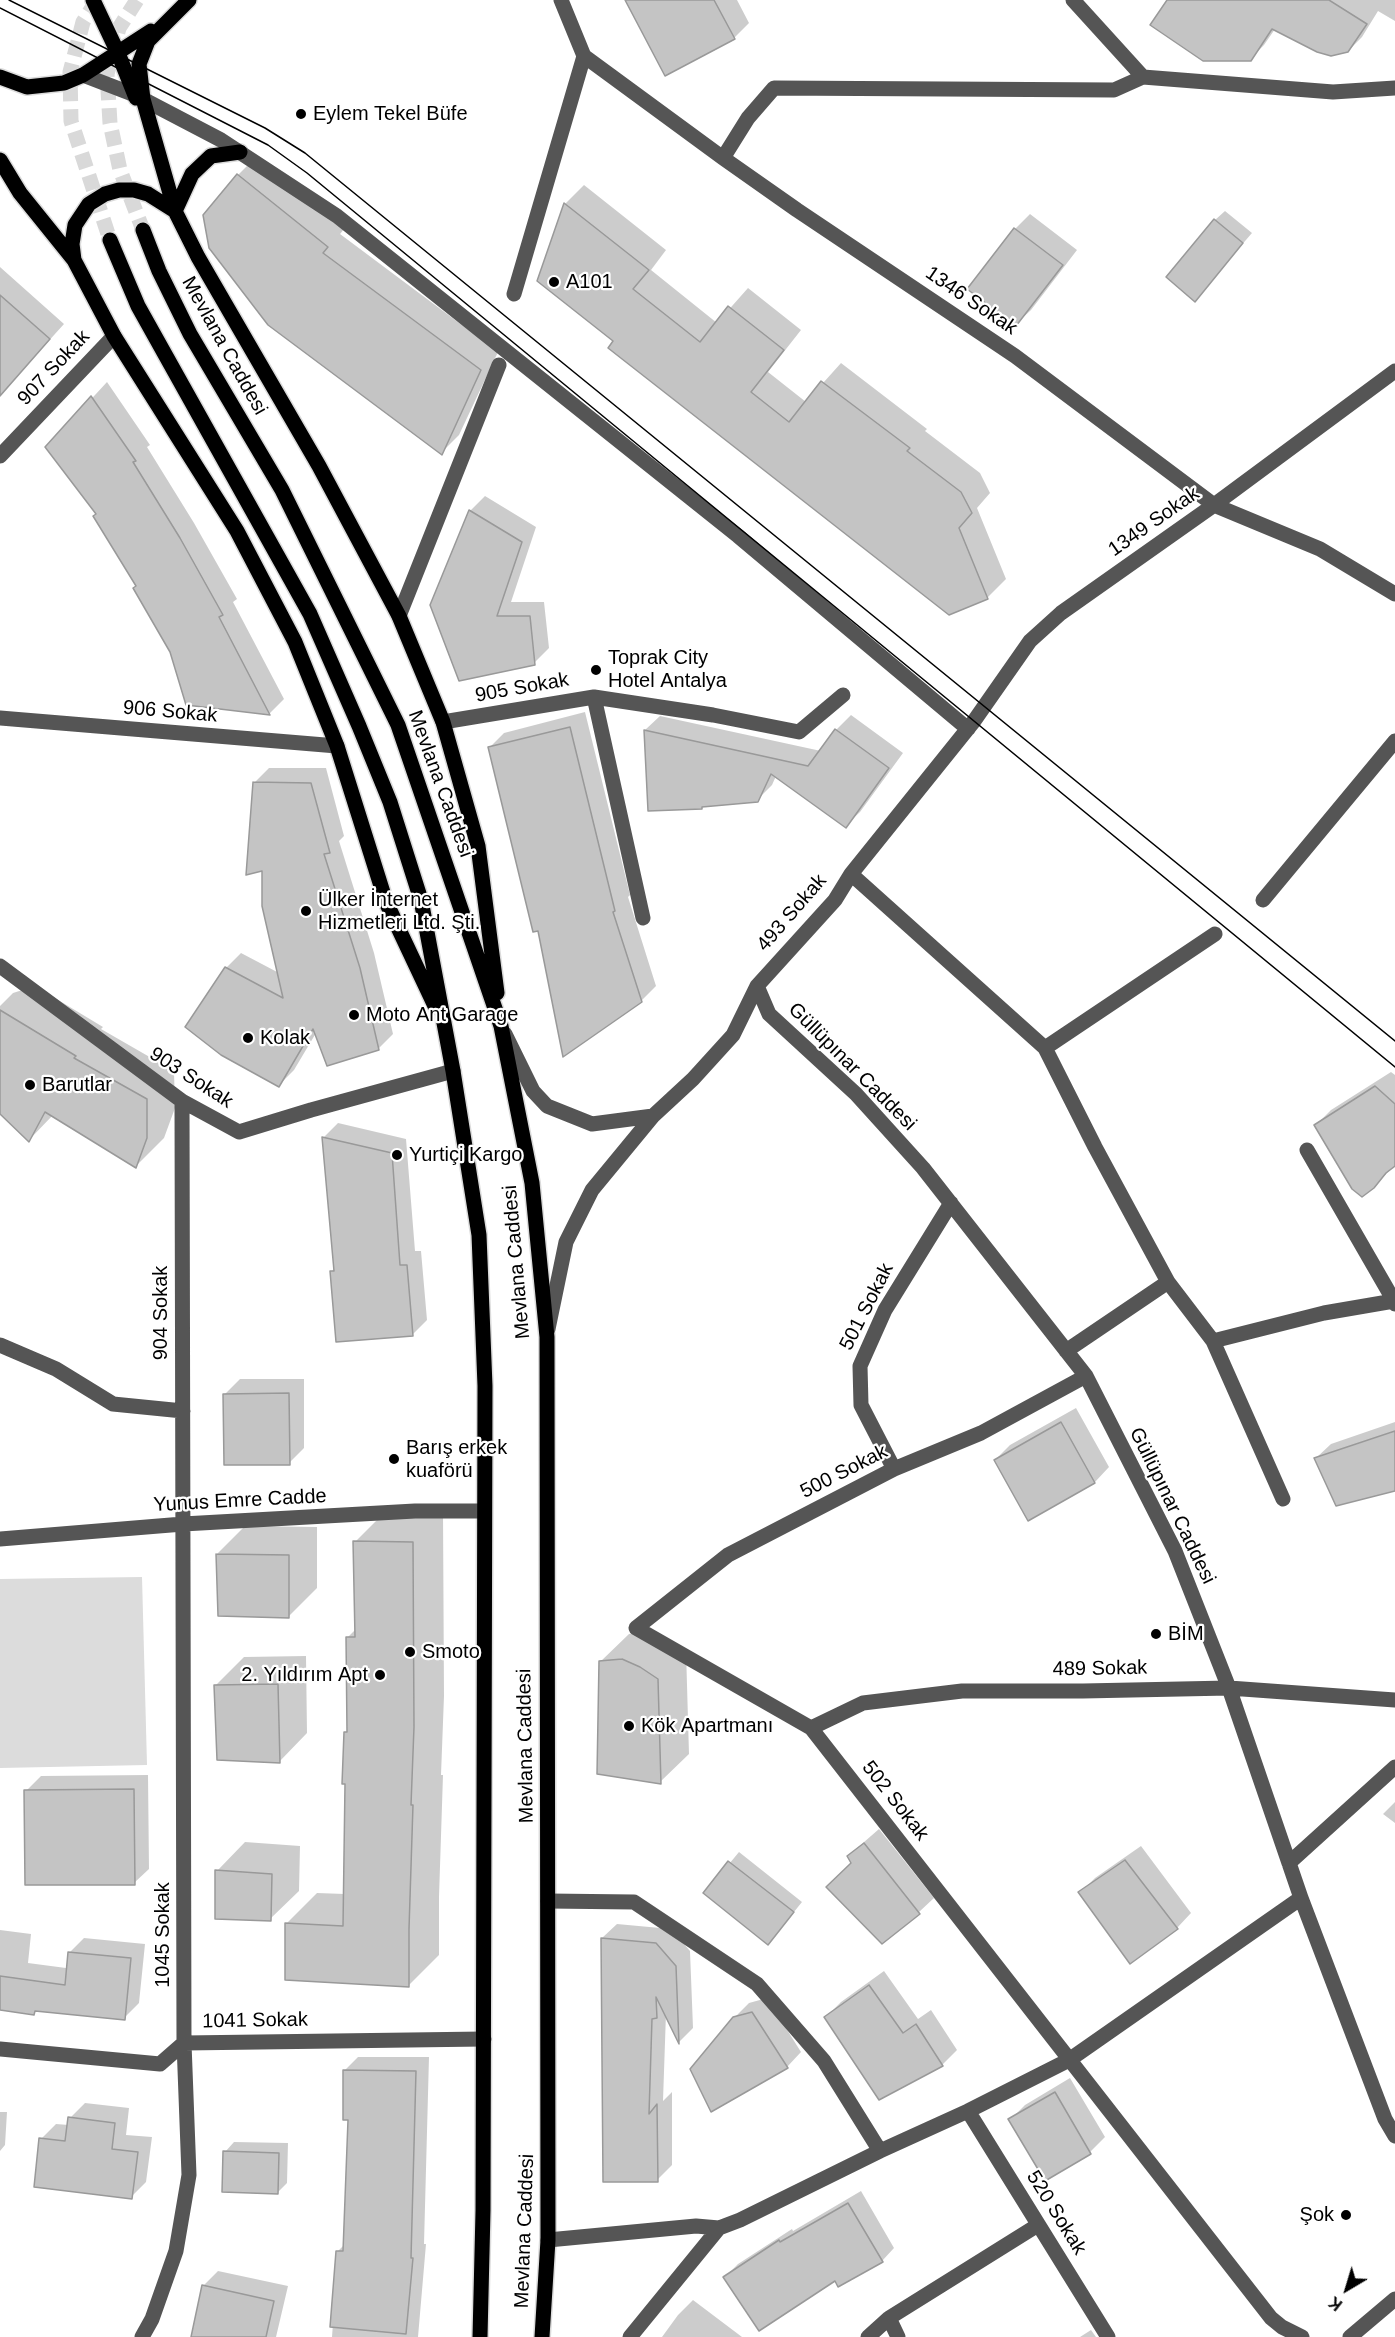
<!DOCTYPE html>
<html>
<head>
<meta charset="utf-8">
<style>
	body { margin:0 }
	#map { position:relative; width:1395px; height:2337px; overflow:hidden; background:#fff; font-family:Helvetica,sans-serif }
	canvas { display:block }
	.north { position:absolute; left:1317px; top:2259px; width:60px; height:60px; -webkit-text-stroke:4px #fff; paint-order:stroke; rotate:218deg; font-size:16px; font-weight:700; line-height:24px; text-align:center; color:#000 }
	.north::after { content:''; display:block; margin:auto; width:21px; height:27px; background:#000; clip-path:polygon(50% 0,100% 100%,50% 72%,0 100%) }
</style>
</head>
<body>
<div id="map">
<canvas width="1395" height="2337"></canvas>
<div class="north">K</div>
</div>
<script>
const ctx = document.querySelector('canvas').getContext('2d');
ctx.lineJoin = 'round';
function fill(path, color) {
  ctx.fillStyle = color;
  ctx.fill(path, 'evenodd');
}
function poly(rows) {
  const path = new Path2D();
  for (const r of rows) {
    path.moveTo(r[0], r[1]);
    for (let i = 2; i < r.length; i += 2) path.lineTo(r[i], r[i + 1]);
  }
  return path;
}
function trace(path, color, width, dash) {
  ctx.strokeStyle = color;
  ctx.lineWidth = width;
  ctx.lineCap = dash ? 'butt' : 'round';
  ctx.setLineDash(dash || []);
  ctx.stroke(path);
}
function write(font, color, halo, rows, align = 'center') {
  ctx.font = font + ' Helvetica,sans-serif';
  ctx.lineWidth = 4.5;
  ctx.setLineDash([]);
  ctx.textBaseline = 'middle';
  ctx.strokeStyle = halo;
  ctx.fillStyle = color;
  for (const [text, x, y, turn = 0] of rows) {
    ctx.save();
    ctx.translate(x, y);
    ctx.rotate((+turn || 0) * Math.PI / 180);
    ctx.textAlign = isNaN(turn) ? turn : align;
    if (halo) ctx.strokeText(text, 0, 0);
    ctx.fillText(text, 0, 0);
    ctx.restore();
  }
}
fill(poly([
	[142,1577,147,1765,0,1768,0,1579]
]), '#dcdcdc');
fill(poly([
	[626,0,737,0,749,23,734,38],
	[1169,0,1395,0,1395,21,1378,11,1362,37,1348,51,1275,29,1264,45,1250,59],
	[256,157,345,228,340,234,498,352,459,435,441,453,238,175],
	[584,185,666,250,651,270,717,323,748,288,801,330,768,372,806,402,841,363,927,429,925,431,980,473,990,493,977,508,1006,579,987,598,615,341,539,280,565,204],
	[1225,211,1252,233,1195,299,1215,220],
	[1030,214,1077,250,1031,310,1016,324,969,289,1015,229],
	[0,267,64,324,17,376,0,389],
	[107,382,150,445,147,447,194,523,237,599,233,602,284,699,270,713,187,703,171,651,138,585,97,514,47,447],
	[485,496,536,527,511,602,544,602,549,648,534,663,431,605,470,511],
	[585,712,630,895,628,897,656,986,641,1001,540,929,489,748,504,733],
	[851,715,903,753,860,812,845,826,776,776,772,785,757,800,703,805,645,730,660,716,821,751,836,730],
	[269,768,326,768,344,836,339,841,374,953,393,1034,378,1049,316,1033,294,1070,279,1085,226,968,241,953,279,973,254,783],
	[35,986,103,1027,101,1029,174,1071,175,1108,164,1138,135,1167,53,1115,29,1140,0,1112,0,1006,13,993],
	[1391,1072,1395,1075,1395,1165,1373,1187,1316,1125,1331,1110],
	[338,1123,406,1139,415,1251,421,1251,427,1320,412,1335,332,1271,336,1267,323,1138],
	[240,1379,304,1379,304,1448,289,1463,225,1394],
	[1076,1408,1109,1467,1095,1482,1029,1519,995,1460,1010,1445],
	[1395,1422,1395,1489,1316,1458,1331,1444],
	[386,1511,443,1511,444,1696,441,1775,443,1775,439,1897,439,1955,408,1986,286,1924,317,1893,345,1894,345,1733,349,1730,348,1637,356,1629,355,1542],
	[245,1526,317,1527,317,1588,289,1616,217,1554],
	[651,1631,686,1650,689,1754,660,1782,600,1662,629,1634],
	[306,1656,307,1733,279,1762,215,1686,244,1657],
	[148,1775,149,1869,134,1883,26,1791,41,1776],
	[1395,1802,1395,1823,1383,1814],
	[879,1829,934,1898,919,1912,882,1942,848,1856],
	[245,1842,300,1846,299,1891,270,1919,217,1871],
	[1141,1846,1191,1913,1177,1928,1080,1893,1095,1878],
	[739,1852,802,1902,777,1933,705,1893],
	[617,1924,671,1929,690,1951,693,2028,679,2042,666,2013,663,2101,672,2092,672,2165,657,2180,602,1938],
	[0,1930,31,1934,28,1963,66,1968,69,1953,84,1938,145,1944,139,2003,124,2018,37,2009,34,2013,0,2008],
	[884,1971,918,2019,931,2010,957,2050,942,2065,880,2098,826,2017,841,2002],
	[767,1998,801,2052,787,2067,734,2018,749,2003],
	[358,2057,429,2057,424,2244,426,2244,418,2337,332,2337,338,2251,345,2244,350,2119,344,2071],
	[1070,2078,1105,2137,1090,2152,1046,2179,1010,2120,1025,2105],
	[85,2103,129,2108,126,2135,152,2137,146,2182,131,2197,41,2139,56,2124,69,2125,70,2118],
	[0,2112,7,2112,5,2145,0,2151],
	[234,2142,288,2143,287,2183,277,2193,225,2152],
	[861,2191,894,2248,882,2261,835,2279,725,2277,738,2264,792,2229,793,2231],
	[218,2271,288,2286,276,2337,196,2337,203,2286],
	[693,2300,742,2337,662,2337,678,2315],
	[1091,2330,1096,2337,1080,2337]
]), '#0003');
const building = poly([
	[625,0,714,0,735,39,665,76,625,0],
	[1167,0,1329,0,1367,24,1348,52,1331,56,1317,52,1272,29,1251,61,1203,61,1150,25,1167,0],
	[237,174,328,247,323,253,481,370,442,455,268,325,209,248,203,215,237,174],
	[564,203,649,270,633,289,700,342,728,306,784,350,751,392,789,422,821,381,910,448,907,451,961,492,972,513,959,528,988,599,949,615,608,348,613,341,537,281,564,203],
	[1214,219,1243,243,1195,302,1166,277,1214,219],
	[1014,228,1063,265,1016,326,967,289,1014,228],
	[0,295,50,339,0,396,0,295],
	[91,396,136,461,133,462,180,538,223,615,219,617,270,715,186,705,170,652,133,588,136,586,93,516,96,514,45,447,91,396],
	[469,510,522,542,497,616,530,616,535,665,459,681,430,605,469,510],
	[570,727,615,911,613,912,642,1002,563,1057,538,931,533,932,488,747,570,727],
	[835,729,889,768,846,828,771,774,758,802,702,807,702,809,648,811,644,730,808,766,835,729],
	[253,782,311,783,330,853,324,854,360,968,379,1050,327,1066,313,1029,279,1087,221,1055,185,1027,225,967,283,998,262,906,262,871,246,875,253,782],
	[0,1010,76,1056,74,1058,147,1099,147,1138,136,1168,45,1112,29,1142,0,1114,0,1010],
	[1375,1086,1395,1104,1395,1166,1386,1173,1374,1188,1362,1197,1352,1189,1314,1125,1375,1086],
	[322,1137,392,1153,400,1265,407,1265,413,1336,336,1342,330,1271,334,1271,322,1137],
	[289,1393,290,1465,224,1465,223,1394,289,1393],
	[1061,1422,1095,1483,1028,1521,994,1460,1061,1422],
	[1395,1431,1395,1491,1336,1506,1314,1458,1395,1431],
	[353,1541,413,1542,414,1727,411,1805,413,1805,409,1929,409,1987,285,1980,285,1923,343,1926,345,1784,342,1784,344,1732,347,1732,346,1637,355,1637,353,1541],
	[216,1554,289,1555,289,1618,218,1616,216,1554],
	[622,1659,640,1667,658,1679,661,1784,597,1774,599,1661,622,1659],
	[278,1684,280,1763,217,1760,214,1685,278,1684],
	[134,1789,135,1885,25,1885,24,1790,134,1789],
	[864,1843,920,1914,882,1944,826,1887,851,1863,847,1856,864,1843],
	[1125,1860,1178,1929,1130,1964,1078,1892,1125,1860],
	[728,1861,794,1912,768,1945,703,1893,728,1861],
	[215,1870,272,1874,271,1921,215,1919,215,1870],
	[601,1938,656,1943,676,1966,679,2044,656,1997,657,2018,652,2019,649,2114,657,2104,658,2182,603,2182,601,1938],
	[68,1952,131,1958,125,2020,35,2011,34,2015,0,2010,0,1976,65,1985,68,1952],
	[869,1985,903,2033,916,2024,943,2066,879,2100,824,2017,869,1985],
	[752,2012,788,2068,711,2112,690,2069,733,2017,752,2012],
	[343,2070,416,2071,411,2258,413,2258,406,2334,330,2327,336,2251,343,2251,348,2120,343,2120,343,2070],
	[1055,2092,1091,2154,1045,2181,1008,2119,1055,2092],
	[68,2117,115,2123,112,2149,138,2152,132,2199,34,2187,39,2138,65,2141,68,2117],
	[223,2151,279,2153,278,2194,222,2192,223,2151],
	[848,2203,883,2262,838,2287,835,2281,759,2331,723,2277,779,2240,780,2242,848,2203],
	[202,2285,274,2301,266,2337,191,2337,202,2285]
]);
fill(building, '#c4c4c4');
trace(building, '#999', 1.5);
trace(poly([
	[97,0,83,22,70,72,71,121,110,240],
	[137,0,119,28,107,74,110,123,120,170,143,230]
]), '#d9d9d9', 15, [15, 8]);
const major = poly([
	[93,0,118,53,136,98],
	[189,0,148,41,139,64,143,99,175,211,198,257,319,466,399,616,443,722,478,846,497,993],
	[0,77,27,87,64,83,83,75,151,31],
	[240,152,211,156,192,174,175,211,148,194,134,190,119,190,105,194,89,204,75,225,72,244,74,260,114,336,237,531,295,642,337,746,386,902,435,1006],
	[0,160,20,193,74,260],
	[143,230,159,271,190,334,282,490,398,725,501,1026,532,1183,547,1337,548,2240,542,2337],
	[110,240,138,306,310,614,359,726,390,802,421,900,453,1071,479,1235,485,1386,483,2211,480,2337]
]);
trace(major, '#dbdbdb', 18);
trace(poly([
	[561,0,584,56,723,158,797,210,1015,356,1214,505,1320,549,1395,594],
	[1073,0,1143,77],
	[83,75,135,95,221,140,337,216,738,536,968,729],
	[723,158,748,118,774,88,1114,90,1143,77,1333,92,1395,88],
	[514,294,584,56],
	[0,456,114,336],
	[399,616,499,365],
	[594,697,643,918],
	[0,718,337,746],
	[443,722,594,697,713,715,799,732,843,695],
	[851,874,1045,1048,1095,1147,1168,1282,1213,1341,1324,1313,1394,1301,1395,1304],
	[1263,900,1395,741],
	[0,966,182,1101,239,1132,311,1110,453,1071],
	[757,986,769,1014,856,1094,923,1168,1086,1376,1175,1551,1229,1688,1301,1898,1385,2119,1395,2136],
	[505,1034,533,1091,547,1106,592,1124,653,1116],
	[1045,1048,1215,934],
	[1307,1150,1394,1301],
	[548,1329,566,1242,592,1190,653,1116,693,1079,733,1035,757,986,835,900,851,874,974,721,1030,641,1061,613,1214,505,1395,371],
	[1213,1341,1283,1499],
	[0,1345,56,1369,113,1404,183,1411],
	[1066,1351,1168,1282],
	[1086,1376,981,1433,894,1469,728,1555,636,1628,811,1728,1271,2318,1282,2327,1302,2337],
	[894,1469,861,1405,860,1366,885,1310,951,1203],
	[0,1539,183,1524,415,1511,483,1511],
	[811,1728,863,1703,962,1691,1083,1691,1229,1688,1395,1700],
	[1289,1863,1395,1767],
	[548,1901,634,1902,757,1984,824,2061,880,2151],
	[0,2049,160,2064,184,2043,484,2039],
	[968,2111,1108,2337],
	[548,2240,696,2226,719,2228,740,2220,880,2151,968,2111,1069,2060,1301,1898],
	[889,2318,898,2337],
	[142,2337,152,2319,176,2251,189,2175,184,2043,182,1101],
	[630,2337,719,2228],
	[868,2337,889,2318,1038,2225],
	[1350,2337,1395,2299]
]), '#555', 15);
trace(major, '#000', 15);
trace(poly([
	[9,0,265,128,305,153,1395,1041],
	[0,8,268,145,307,173,1395,1067]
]), '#000', 1.5);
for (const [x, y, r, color] of [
	[301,114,6,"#000"],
	[554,282,6,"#000"],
	[596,670,6,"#000"],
	[306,911,6,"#000"],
	[354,1015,6,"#000"],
	[248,1038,6,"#000"],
	[30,1085,6,"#000"],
	[397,1155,6,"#000"],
	[394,1459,6,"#000"],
	[1156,1634,6,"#000"],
	[410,1652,6,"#000"],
	[380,1675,6,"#000"],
	[629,1726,6,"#000"],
	[1346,2215,6,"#000"]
]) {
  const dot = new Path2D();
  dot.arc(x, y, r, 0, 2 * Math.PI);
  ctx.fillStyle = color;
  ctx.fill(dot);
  trace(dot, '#fff', 2);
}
write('20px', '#000', '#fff', [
	["Eylem Tekel Büfe",313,114],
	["A101",566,282],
	["Toprak City",608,658],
	["Hotel Antalya",608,681],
	["Ülker İnternet",318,900],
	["Hizmetleri Ltd. Şti.",318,923],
	["Moto Ant Garage",366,1015],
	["Kolak",260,1038],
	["Barutlar",42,1085],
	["Yurtiçi Kargo",409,1155],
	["Barış erkek",406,1448],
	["kuaförü",406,1471],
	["BİM",1168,1634],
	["Smoto",422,1652],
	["2. Yıldırım Apt",368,1675,"right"],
	["Kök Apartmanı",641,1726],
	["Şok",1334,2215,"right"]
], 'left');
write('20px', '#000', '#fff', [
	["1346 Sokak",971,301,34],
	["Mevlana Caddesi",224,346,61],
	["907 Sokak",54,368,-47],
	["1349 Sokak",1154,522,-35],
	["905 Sokak",522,688,-10],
	["906 Sokak",170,712,5],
	["Mevlana Caddesi",440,784,70],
	["493 Sokak",792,913,-49],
	["Güllüpınar Caddesi",852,1067,45],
	["903 Sokak",191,1078,33],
	["Mevlana Caddesi",517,1262,-95],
	["501 Sokak",867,1307,-63],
	["904 Sokak",161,1313,-90],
	["500 Sokak",844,1472,-27],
	["Yunus Emre Cadde",240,1501,-3],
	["Güllüpınar Caddesi",1172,1506,64],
	["489 Sokak",1100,1669,-1],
	["Mevlana Caddesi",526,1746,-91],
	["502 Sokak",895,1801,52],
	["1045 Sokak",163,1935,-90],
	["1041 Sokak",255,2021,-1],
	["520 Sokak",1056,2213,58],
	["Mevlana Caddesi",525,2231,-88]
]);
</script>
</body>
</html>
